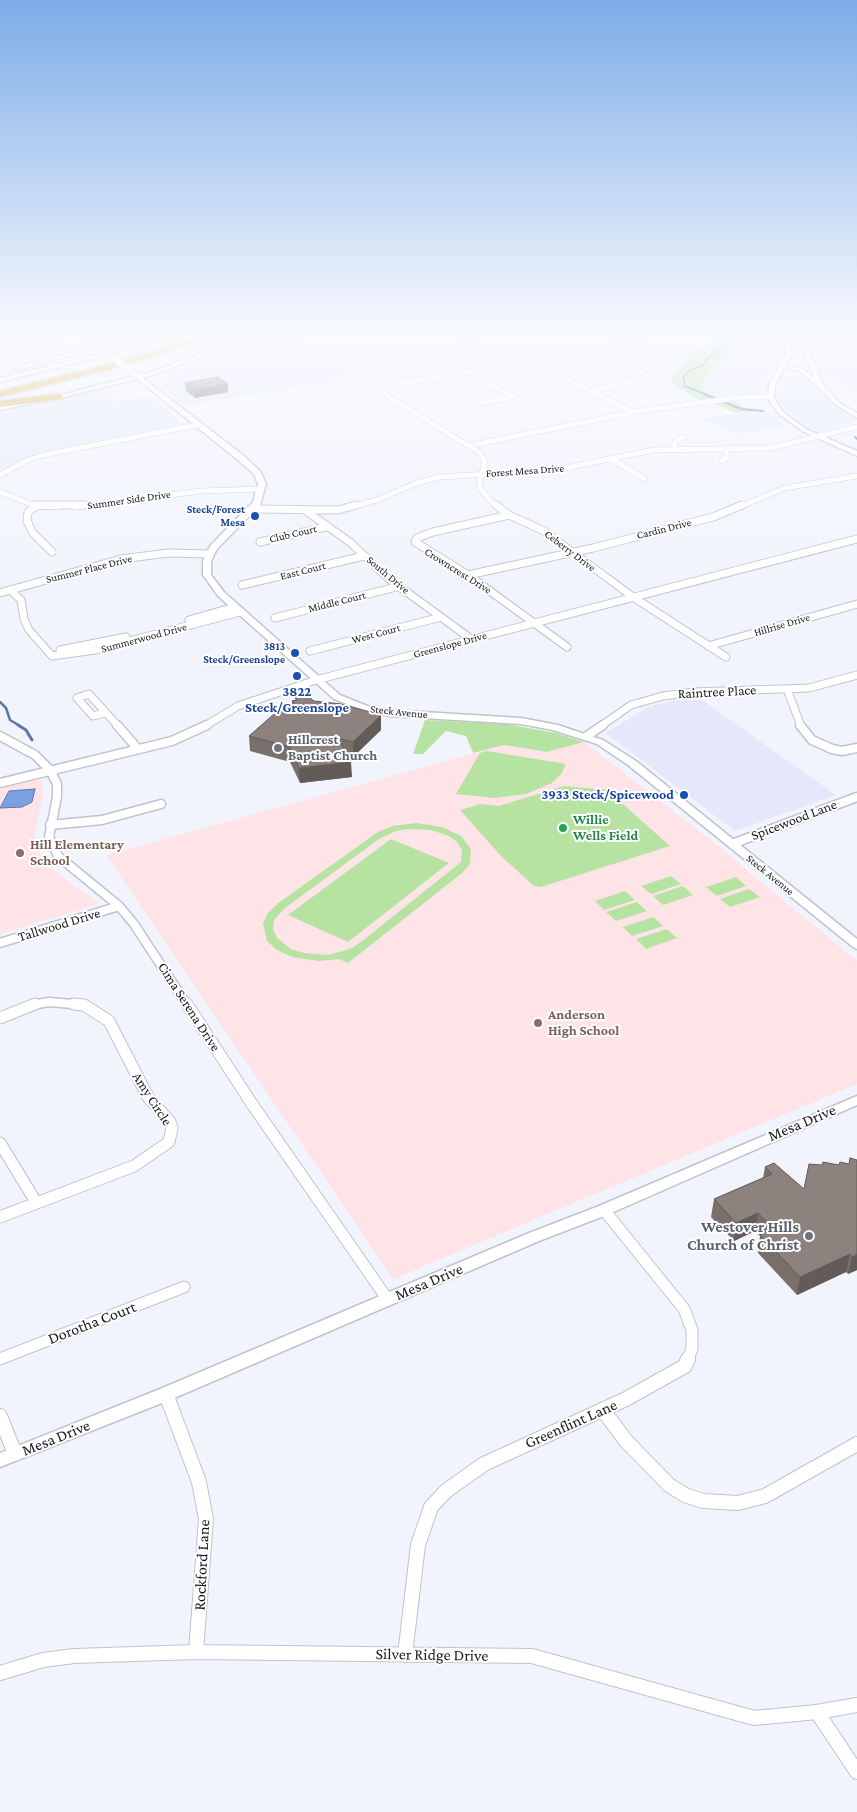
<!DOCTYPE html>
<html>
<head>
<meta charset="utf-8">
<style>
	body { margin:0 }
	canvas { display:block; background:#f2f4fd }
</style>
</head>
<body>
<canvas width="857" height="1812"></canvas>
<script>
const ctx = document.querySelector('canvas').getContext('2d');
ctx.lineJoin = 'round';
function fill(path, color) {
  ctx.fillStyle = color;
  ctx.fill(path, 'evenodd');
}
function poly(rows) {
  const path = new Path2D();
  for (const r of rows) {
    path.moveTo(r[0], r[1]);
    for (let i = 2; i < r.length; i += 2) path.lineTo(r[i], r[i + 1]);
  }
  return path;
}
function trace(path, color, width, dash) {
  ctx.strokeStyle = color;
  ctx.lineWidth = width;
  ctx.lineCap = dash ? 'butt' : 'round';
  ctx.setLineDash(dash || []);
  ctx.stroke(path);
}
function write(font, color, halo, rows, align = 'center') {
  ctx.font = font + ' "Crimson Pro",serif';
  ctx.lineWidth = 4;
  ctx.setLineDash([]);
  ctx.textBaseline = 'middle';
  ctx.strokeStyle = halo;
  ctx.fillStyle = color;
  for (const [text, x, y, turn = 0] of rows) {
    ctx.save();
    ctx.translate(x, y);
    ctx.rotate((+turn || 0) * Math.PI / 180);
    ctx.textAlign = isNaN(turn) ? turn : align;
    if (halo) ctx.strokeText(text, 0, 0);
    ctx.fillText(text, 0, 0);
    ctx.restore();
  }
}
fill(poly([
	[279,333,291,333,355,377,184,406,162,385,163,378,169,373],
	[798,333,857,333,857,349,813,344],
	[27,334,54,336,78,350,0,370,0,339],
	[769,334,779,343,780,349,778,359,761,384,760,394,718,398,704,392,700,386,723,360,743,343,757,335],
	[835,359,857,366,857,391,821,373,816,360],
	[791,374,803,376,833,406,857,421,818,432,788,413,776,396],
	[102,390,115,402,150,396,183,425,49,451,23,459,0,470,0,411],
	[767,411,784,426,739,434,701,418],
	[695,695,836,795,735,831,606,733,648,707]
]), '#e5e8fb');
fill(poly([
	[584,742,717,845,857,961,857,1084,393,1279,106,855,504,745,547,752],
	[35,779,42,781,43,798,35,832,36,845,43,862,99,904,0,934,0,789]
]), '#fee3e7');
fill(poly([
	[731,333,769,334,757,335,743,343,710,372,700,386,704,392,718,398,700,401,672,383,672,376,693,351,727,338],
	[730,400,742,407,764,410,736,413,712,403],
	[425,720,506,724,556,733,584,742,547,752,504,745,473,753,466,736,446,731,423,754,413,754],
	[487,751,566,764,561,774,552,783,526,794,495,798,456,794,480,753],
	[564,786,607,790,670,846,541,887,534,886,501,856,460,810,481,804,499,806],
	[417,823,442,827,461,836,471,849,470,864,462,873,348,963,339,959,319,961,292,957,277,950,267,941,263,924,267,914,277,904,378,832,392,826],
	[409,829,431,830,449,836,457,842,462,850,461,862,361,942,350,949,328,955,304,953,291,949,277,938,273,929,274,920,285,908,379,839,396,831],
	[391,839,449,863,348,942,288,915],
	[671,876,681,884,651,894,641,886],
	[736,877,746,886,717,896,706,887],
	[683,886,693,895,663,905,653,896],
	[749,889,760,897,730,907,720,899],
	[625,891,635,900,604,910,595,901],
	[637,902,647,911,616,921,606,912],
	[653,917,663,926,632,936,623,927],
	[667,929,677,938,646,949,636,939]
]), '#b6e3a2');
const water = poly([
	[35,789,32,802,22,807,0,808,9,791,35,789]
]);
fill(water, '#7ba1e4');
trace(water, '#5d78a8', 1);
trace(poly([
	[735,333,732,340,710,356,703,365,689,371,683,377,685,386,741,409,763,411],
	[855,437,857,439]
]), '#5d78a8', 2);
trace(poly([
	[0,702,6,708,10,720,20,726]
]), '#5d78a8', 2.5);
trace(poly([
	[18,725,26,730,32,740]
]), '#5d78a8', 3);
const streetFar4 = poly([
	[533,361,633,412],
	[348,365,473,344,479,340,469,333],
	[467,372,515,397,480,403],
	[593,391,630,382,657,358,653,354,622,343],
	[468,446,633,412,742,397,771,397],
	[674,449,675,441,684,437],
	[610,458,645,479],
	[722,461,727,456,725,449],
	[0,475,28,460,43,455,197,425],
	[0,492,36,506,58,507],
	[75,507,201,491,261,489],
	[351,507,377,500,414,484,439,477,556,470,653,450,770,448,857,427],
	[497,507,481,490,479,484,485,461,480,453,380,391,393,385,597,349,656,333],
	[739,507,785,488,857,476]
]);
const streetFar3 = poly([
	[34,505,85,505],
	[496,505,509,515,544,531,633,597,726,657],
	[36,506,28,512,27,521,33,533,52,552],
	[254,509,338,510,356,505],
	[306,511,351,543,389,579,471,639],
	[509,515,433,532,417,538,415,542,468,575,567,647],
	[260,542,326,527],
	[468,575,593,548,713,517,742,505],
	[242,585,364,556],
	[10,590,21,600,24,619,29,630,52,656,95,650,240,612],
	[0,593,121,559,168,553,209,554],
	[275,618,400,586],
	[189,620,234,607],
	[708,646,857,604],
	[60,650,126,637],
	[310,651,441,617],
	[787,689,801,726],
	[105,713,93,716,77,698,89,694,118,726],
	[205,726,238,706,316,680,857,539],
	[601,726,631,705,663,696,694,692,809,688,857,675]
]);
const streetFar2 = poly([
	[117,725,138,749],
	[800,725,812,740,832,749,842,751,857,748],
	[0,736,35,755,50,770,57,784,57,797,49,837,58,856,119,906,134,924,187,1005],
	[587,736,603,725],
	[0,783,172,741,207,725],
	[50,825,102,820,161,804],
	[732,844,857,797],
	[0,943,119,906],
	[31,1005,49,1002,85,1005]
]);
const streetFar1 = poly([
	[187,1004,252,1104,388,1300],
	[0,1018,35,1004],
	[0,1143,36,1202],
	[604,1210,684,1309,692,1330,692,1349,687,1361],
	[0,1217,134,1166,169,1142,172,1128,170,1122,148,1097,109,1021,84,1005,74,1004],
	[0,1359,184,1287]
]);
const street = poly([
	[166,1394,199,1482,206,1519,196,1652],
	[603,1410,626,1441,669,1485,685,1495,703,1501,738,1503,765,1496,857,1444],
	[0,1416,15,1454],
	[405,1655,418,1545,431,1507,446,1491,484,1464,626,1399,685,1366,688,1359],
	[0,1673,43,1660,74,1656,196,1652,532,1656,754,1718,817,1712,857,1705],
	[817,1712,857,1772]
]);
const secondary = poly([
	[78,333,85,333,101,344,143,333,154,333,104,347,102,350,99,348,17,370,14,368,95,346,78,333],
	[167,333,178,333,100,357,0,382,0,378,96,355,167,333],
	[259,333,269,333,143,378,244,456,260,471,266,484,260,505,217,549,211,561,211,575,224,592,340,695,370,707,390,710,521,718,558,725,603,740,636,761,857,939,857,949,853,947,628,765,597,744,553,730,521,724,390,716,365,711,334,699,218,596,203,575,203,561,210,546,253,502,258,484,254,474,238,460,137,379,48,401,45,399,134,376,129,372,129,370,133,370,140,375,145,374,259,333],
	[776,333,783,333,790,341,792,353,786,365,803,369,814,378,802,347,797,346,797,344,800,343,792,333,798,333,806,344,857,350,857,354,808,348,823,385,841,404,857,413,857,418,837,406,817,386,799,371,784,368,775,385,774,397,783,412,806,429,857,451,857,456,802,431,779,414,771,404,768,397,769,385,786,353,784,341,776,333],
	[32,400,34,401,34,403,0,410,0,406,32,400],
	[857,1096,857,1105,609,1214,539,1241,172,1399,0,1467,0,1453,160,1389,529,1233,599,1206,857,1096]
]);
const highway = poly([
	[215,333,229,333,108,370,0,397,0,391,102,366,215,333],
	[254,333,264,333,252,342,246,342,246,338,254,333],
	[59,394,62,395,62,399,0,407,0,401,59,394]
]);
trace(streetFar4, '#c0c2cd', 6);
trace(streetFar3, '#c0c2cd', 9);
trace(streetFar2, '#c0c2cd', 11);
trace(streetFar1, '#c0c2cd', 13);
trace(street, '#c0c2cd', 16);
trace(secondary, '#c0c2cd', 3);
trace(highway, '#d1d1d2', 3);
trace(streetFar4, '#fff', 5);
trace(streetFar3, '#fff', 7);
trace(streetFar2, '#fff', 8);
trace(streetFar1, '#fff', 11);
trace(street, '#fff', 14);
fill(secondary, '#fff');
fill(highway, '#d9ad37');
const rail = poly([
	[0,334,3,333]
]);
trace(rail, '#86888f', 3);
trace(rail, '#fff', 2, [5.5]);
const secondaryBridge = poly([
	[104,350,131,371]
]);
trace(secondaryBridge, '#c0c2cd', 8, []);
trace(secondaryBridge, '#fff', 7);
fill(poly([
	[185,383,228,384,228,392,195,398,186,391],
	[295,698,314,701,381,730,353,757,348,755,352,777,300,783,290,762,250,751,249,736,292,705,292,701,296,701],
	[822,1165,857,1270,848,1274,846,1272,797,1295,758,1253,760,1236,755,1231,734,1241,711,1217,714,1199,763,1178,765,1167,804,1189]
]), '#79706c');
fill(poly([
	[228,384,228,392,195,398,194,390],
	[381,715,381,730,353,757,353,742],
	[351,762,352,777,300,783,299,768],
	[758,1213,755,1231,734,1241,736,1223],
	[850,1254,846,1272,797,1295,800,1277],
	[857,1254,857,1270,848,1274,852,1257]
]), '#635b58');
const building = poly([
	[218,377,228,384,194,390,185,383,218,377],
	[307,696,314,701,341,704,381,715,353,742,338,738,351,762,299,768,290,747,249,736,274,714,294,704,292,701,297,700,295,698,307,696],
	[850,1158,857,1160,857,1254,852,1257,850,1254,800,1277,760,1235,774,1229,758,1213,736,1223,714,1199,772,1174,765,1167,774,1163,804,1189,809,1164,822,1165,823,1162,839,1165,840,1162,849,1164,850,1158]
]);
fill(building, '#8d827d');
trace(building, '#635b58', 1);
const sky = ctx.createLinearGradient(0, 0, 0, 587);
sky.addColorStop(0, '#7cace6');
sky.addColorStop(0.57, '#f9fafe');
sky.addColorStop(1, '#f9fafe00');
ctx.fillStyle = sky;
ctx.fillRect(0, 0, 857, 587);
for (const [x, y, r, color] of [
	[255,516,5,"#1a4fb4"],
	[295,653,5,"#1a4fb4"],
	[297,676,5,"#1a4fb4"],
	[278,748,5,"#6b7280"],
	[684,795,5,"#1a4fb4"],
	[563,828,5,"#2e9e5b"],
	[20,853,5,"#8d6e63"],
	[538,1023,5,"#8d6e63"],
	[809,1236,5,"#6b7280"]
]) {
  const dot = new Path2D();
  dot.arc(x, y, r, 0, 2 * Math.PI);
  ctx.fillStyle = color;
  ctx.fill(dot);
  trace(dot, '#fff', 2);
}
write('11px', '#18191d', '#fff', [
	["Forest Mesa Drive",525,471,-4],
	["Summer Side Drive",129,500,-8],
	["Cardin Drive",664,529,-14],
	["Club Court",293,534,-13],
	["Ceberry Drive",570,551,37],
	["Summer Place Drive",89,569,-14],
	["East Court",303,571,-14],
	["Crowncrest Drive",458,571,32],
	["South Drive",388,575,40],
	["Middle Court",337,602,-14],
	["Hillrise Drive",782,625,-16],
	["West Court",376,634,-15],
	["Summerwood Drive",144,638,-15],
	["Greenslope Drive",450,645,-15],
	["Steck Avenue",399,712,6],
	["Steck Avenue",770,875,39]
]);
write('bold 11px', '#164399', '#fff', [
	["Steck/Forest",245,510],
	["Mesa",245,523],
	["3813",285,647],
	["Steck/Greenslope",285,660]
], 'right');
write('bold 14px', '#164399', '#fff', [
	["3822",297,692],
	["Steck/Greenslope",297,708],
	["3933 Steck/Spicewood",674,795,"right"]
]);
write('14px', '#18191d', '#fff', [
	["Raintree Place",717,692,-3],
	["Spicewood Lane",794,820,-21],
	["Tallwood Drive",59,925,-17],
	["Cima Serena Drive",189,1007,57],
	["Amy Circle",152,1099,57]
]);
write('bold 14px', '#5b616d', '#fff', [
	["Hillcrest",288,740],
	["Baptist Church",288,756]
], 'left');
write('bold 14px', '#27864d', '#fff', [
	["Willie",573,820],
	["Wells Field",573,836]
], 'left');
write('bold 14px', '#785e54', '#fff', [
	["Hill Elementary",30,845],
	["School",30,861],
	["Anderson",548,1015],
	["High School",548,1031]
], 'left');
write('16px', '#18191d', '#fff', [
	["Mesa Drive",802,1123,-23],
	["Mesa Drive",429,1282,-23],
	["Dorotha Court",92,1323,-21],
	["Greenflint Lane",571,1424,-24],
	["Mesa Drive",56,1438,-22],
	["Rockford Lane",202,1565,-87],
	["Silver Ridge Drive",432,1655,1]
]);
write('bold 16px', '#5b616d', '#fff', [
	["Westover Hills",799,1227],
	["Church of Christ",799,1245]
], 'right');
</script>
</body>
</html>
